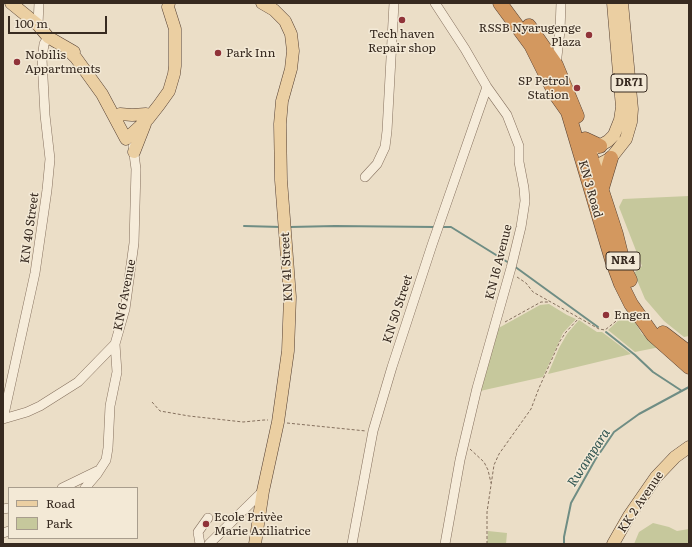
<!DOCTYPE html>
<html>
<head>
<meta charset="utf-8">
<style>
	body { margin:0 }
	#map { position:relative; width:692px; height:547px; overflow:hidden; background:#ebdec7; font-family:Literata,serif }
	canvas { display:block }
	.frame { position:absolute; inset:0; border:4px solid #372a20; pointer-events:none }
	.legend { position:absolute; left:8px; top:487px; width:130px; height:52px; box-sizing:border-box; background:#f3e9d6; border:1px solid #a89d8d; margin:0; padding:5px 7px; list-style:none; font-size:12px; color:#372a20 }
	.legend li { display:flex; align-items:center; gap:8px; height:20px }
	.legend b { width:20px; border:1px solid #a89d8d }
	.scale { position:absolute; left:8px; top:16px; width:99px; height:18px; box-sizing:border-box; border:2px solid #372a20; border-top:0; padding-left:5px; font-size:12px; line-height:14px; white-space:nowrap; color:#372a20; -webkit-text-stroke:3px #f3e9d6; paint-order:stroke }
</style>
</head>
<body>
<div id="map">
<canvas width="692" height="547"></canvas>
<div class="frame"></div>
<ul class="legend">
<li><b style="height:5px;background:#ebcfa2"></b>Road</li>
<li><b style="height:11px;background:#c6c89c"></b>Park</li>
</ul>
<div class="scale">100 m</div>
</div>
<script>
const ctx = document.querySelector('canvas').getContext('2d');
ctx.lineJoin = 'round';
function fill(path, color) {
  ctx.fillStyle = color;
  ctx.fill(path, 'evenodd');
}
function poly(rows) {
  const path = new Path2D();
  for (const r of rows) {
    path.moveTo(r[0], r[1]);
    for (let i = 2; i < r.length; i += 2) path.lineTo(r[i], r[i + 1]);
  }
  return path;
}
function trace(path, color, width, dash) {
  ctx.strokeStyle = color;
  ctx.lineWidth = width;
  ctx.lineCap = dash ? 'butt' : 'round';
  ctx.setLineDash(dash || []);
  ctx.stroke(path);
}
function write(font, color, halo, rows, align = 'center') {
  ctx.font = font + ' Literata,serif';
  ctx.lineWidth = 3;
  ctx.setLineDash([]);
  ctx.textBaseline = 'middle';
  ctx.strokeStyle = halo;
  ctx.fillStyle = color;
  for (const [text, x, y, turn = 0] of rows) {
    ctx.save();
    ctx.translate(x, y);
    ctx.rotate((+turn || 0) * Math.PI / 180);
    ctx.textAlign = isNaN(turn) ? turn : align;
    if (halo) ctx.strokeText(text, 0, 0);
    ctx.fillText(text, 0, 0);
    ctx.restore();
  }
}
fill(poly([
	[689,196,689,336,684,337,664,321,645,299,634,273,642,266,619,207,623,199],
	[549,304,567,315,576,319,563,333,543,377,480,391,495,330,540,305],
	[631,309,636,324,642,334,660,347,635,352,608,330],
	[579,320,597,332,602,332,631,354,548,374,559,348,567,334],
	[653,523,669,527,677,531,689,529,689,544,634,544,639,532],
	[488,531,507,533,506,544,487,544]
]), '#c6c89c');
trace(poly([
	[244,226,281,227],
	[290,227,335,226,435,227],
	[441,227,451,227,509,263],
	[514,266,598,327],
	[606,332,635,355,653,372,682,391],
	[564,544,564,537,571,503,595,460,614,432,639,414,689,387]
]), '#6f8d84', 2);
const minor = poly([
	[435,3,465,49,487,87,507,115,519,146,519,162,524,188,525,201,521,227,511,268,477,388,460,460,445,544],
	[38,25,39,3],
	[556,65,560,31,561,3],
	[365,177,377,164,385,147,387,131,394,3],
	[3,419,35,273,47,190,50,159,45,115,42,59,44,44,48,37],
	[3,419,27,412,40,406,78,382,115,344,125,309,134,243,136,169,133,147],
	[62,488,97,471],
	[85,488,97,474,106,460,108,448,110,406,117,372,115,344],
	[3,509,9,508],
	[3,533,9,531],
	[200,544,198,532,208,518],
	[209,544,263,491],
	[352,544,373,431,392,367,432,245,487,87]
]);
const major = poly([
	[11,3,38,25,48,37,74,52],
	[67,49,76,58,102,94,126,139,148,119,159,105,169,91,174,74,175,66,175,29,168,7,169,3],
	[120,114,132,115,146,114],
	[592,150,608,141,614,135,620,120,622,107,621,96,613,3],
	[134,152,145,124],
	[586,169,594,167,611,158,626,139,631,122,632,109,622,3],
	[255,544,263,491,278,422,288,351,290,297,281,180,280,124,282,101,291,69,293,51,291,34,285,21,274,10,262,3],
	[613,544,629,516,656,477,675,457,689,447]
]);
const highway = poly([
	[500,3,531,45,556,95,568,112,612,260,621,284,631,304,653,335,689,367],
	[529,26,556,65,577,116],
	[585,139,600,146],
	[587,145,616,234,625,270,630,280],
	[602,188,611,158],
	[663,333,689,353]
]);
trace(minor, '#85705e', 10);
trace(major, '#543f32', 13);
trace(highway, '#543f32', 15);
trace(poly([
	[517,277,526,283,533,292,599,329,605,330,620,318,625,312],
	[505,322,541,302,548,302],
	[152,402,160,411,189,416,243,422,264,420,268,420],
	[287,423,366,431],
	[470,449,484,462,488,470,491,483],
	[487,544,487,512,494,465,499,454,531,409,539,388,560,341,566,332,579,318]
]), '#85705e', 1, [3, 2]);
trace(minor, '#f6ecda', 9);
trace(major, '#ebcfa2', 12);
trace(highway, '#d3985f', 14);
for (const [x, y, r, color] of [
	[402,20,4,"#903339"],
	[589,35,4,"#903339"],
	[218,53,4,"#903339"],
	[17,62,4,"#903339"],
	[577,88,4,"#903339"],
	[606,315,4,"#903339"],
	[206,524,4,"#903339"]
]) {
  const dot = new Path2D();
  dot.arc(x, y, r, 0, 2 * Math.PI);
  ctx.fillStyle = color;
  ctx.fill(dot);
  trace(dot, '#f3e9d6', 1.5);
}
for (const [x, y, w] of [
	[629,83,36],
	[623,261,34]
]) {
  const box = new Path2D();
  box.roundRect(x - w / 2, y - 9, w, 18, 3);
  ctx.fillStyle = '#f3e9d6';
  ctx.fill(box);
  trace(box, '#372a20', 1);
}
write('bold 11px', '#372a20', null, [
	["DR71",629,83],
	["NR4",623,261]
]);
write('12px', '#372a20', '#f3e9d6', [
	["RSSB Nyarugenge",581,28,"right"],
	["Plaza",581,42,"right"],
	["Tech haven",402,34,"center"],
	["Repair shop",402,48,"center"],
	["Park Inn",226,53],
	["Nobilis",25,55],
	["Appartments",25,69],
	["SP Petrol",569,81,"right"],
	["Station",569,95,"right"],
	["Engen",614,315],
	["Ecole Privèe",214,517],
	["Marie Axiliatrice",214,531]
], 'left');
write('12px', '#372a20', '#f3e9d6', [
	["KN 3 Road",590,189,74],
	["KN 40 Street",30,228,-82],
	["KN 16 Avenue",499,262,-76],
	["KN 41 Street",287,267,-93],
	["KN 6 Avenue",125,295,-79],
	["KN 50 Street",398,309,-72],
	["KK 2 Avenue",641,502,-56]
]);
write('italic 13px', '#315551', '#f3e9d6', [
	["Rwampara",589,458,-57]
]);
</script>
</body>
</html>
